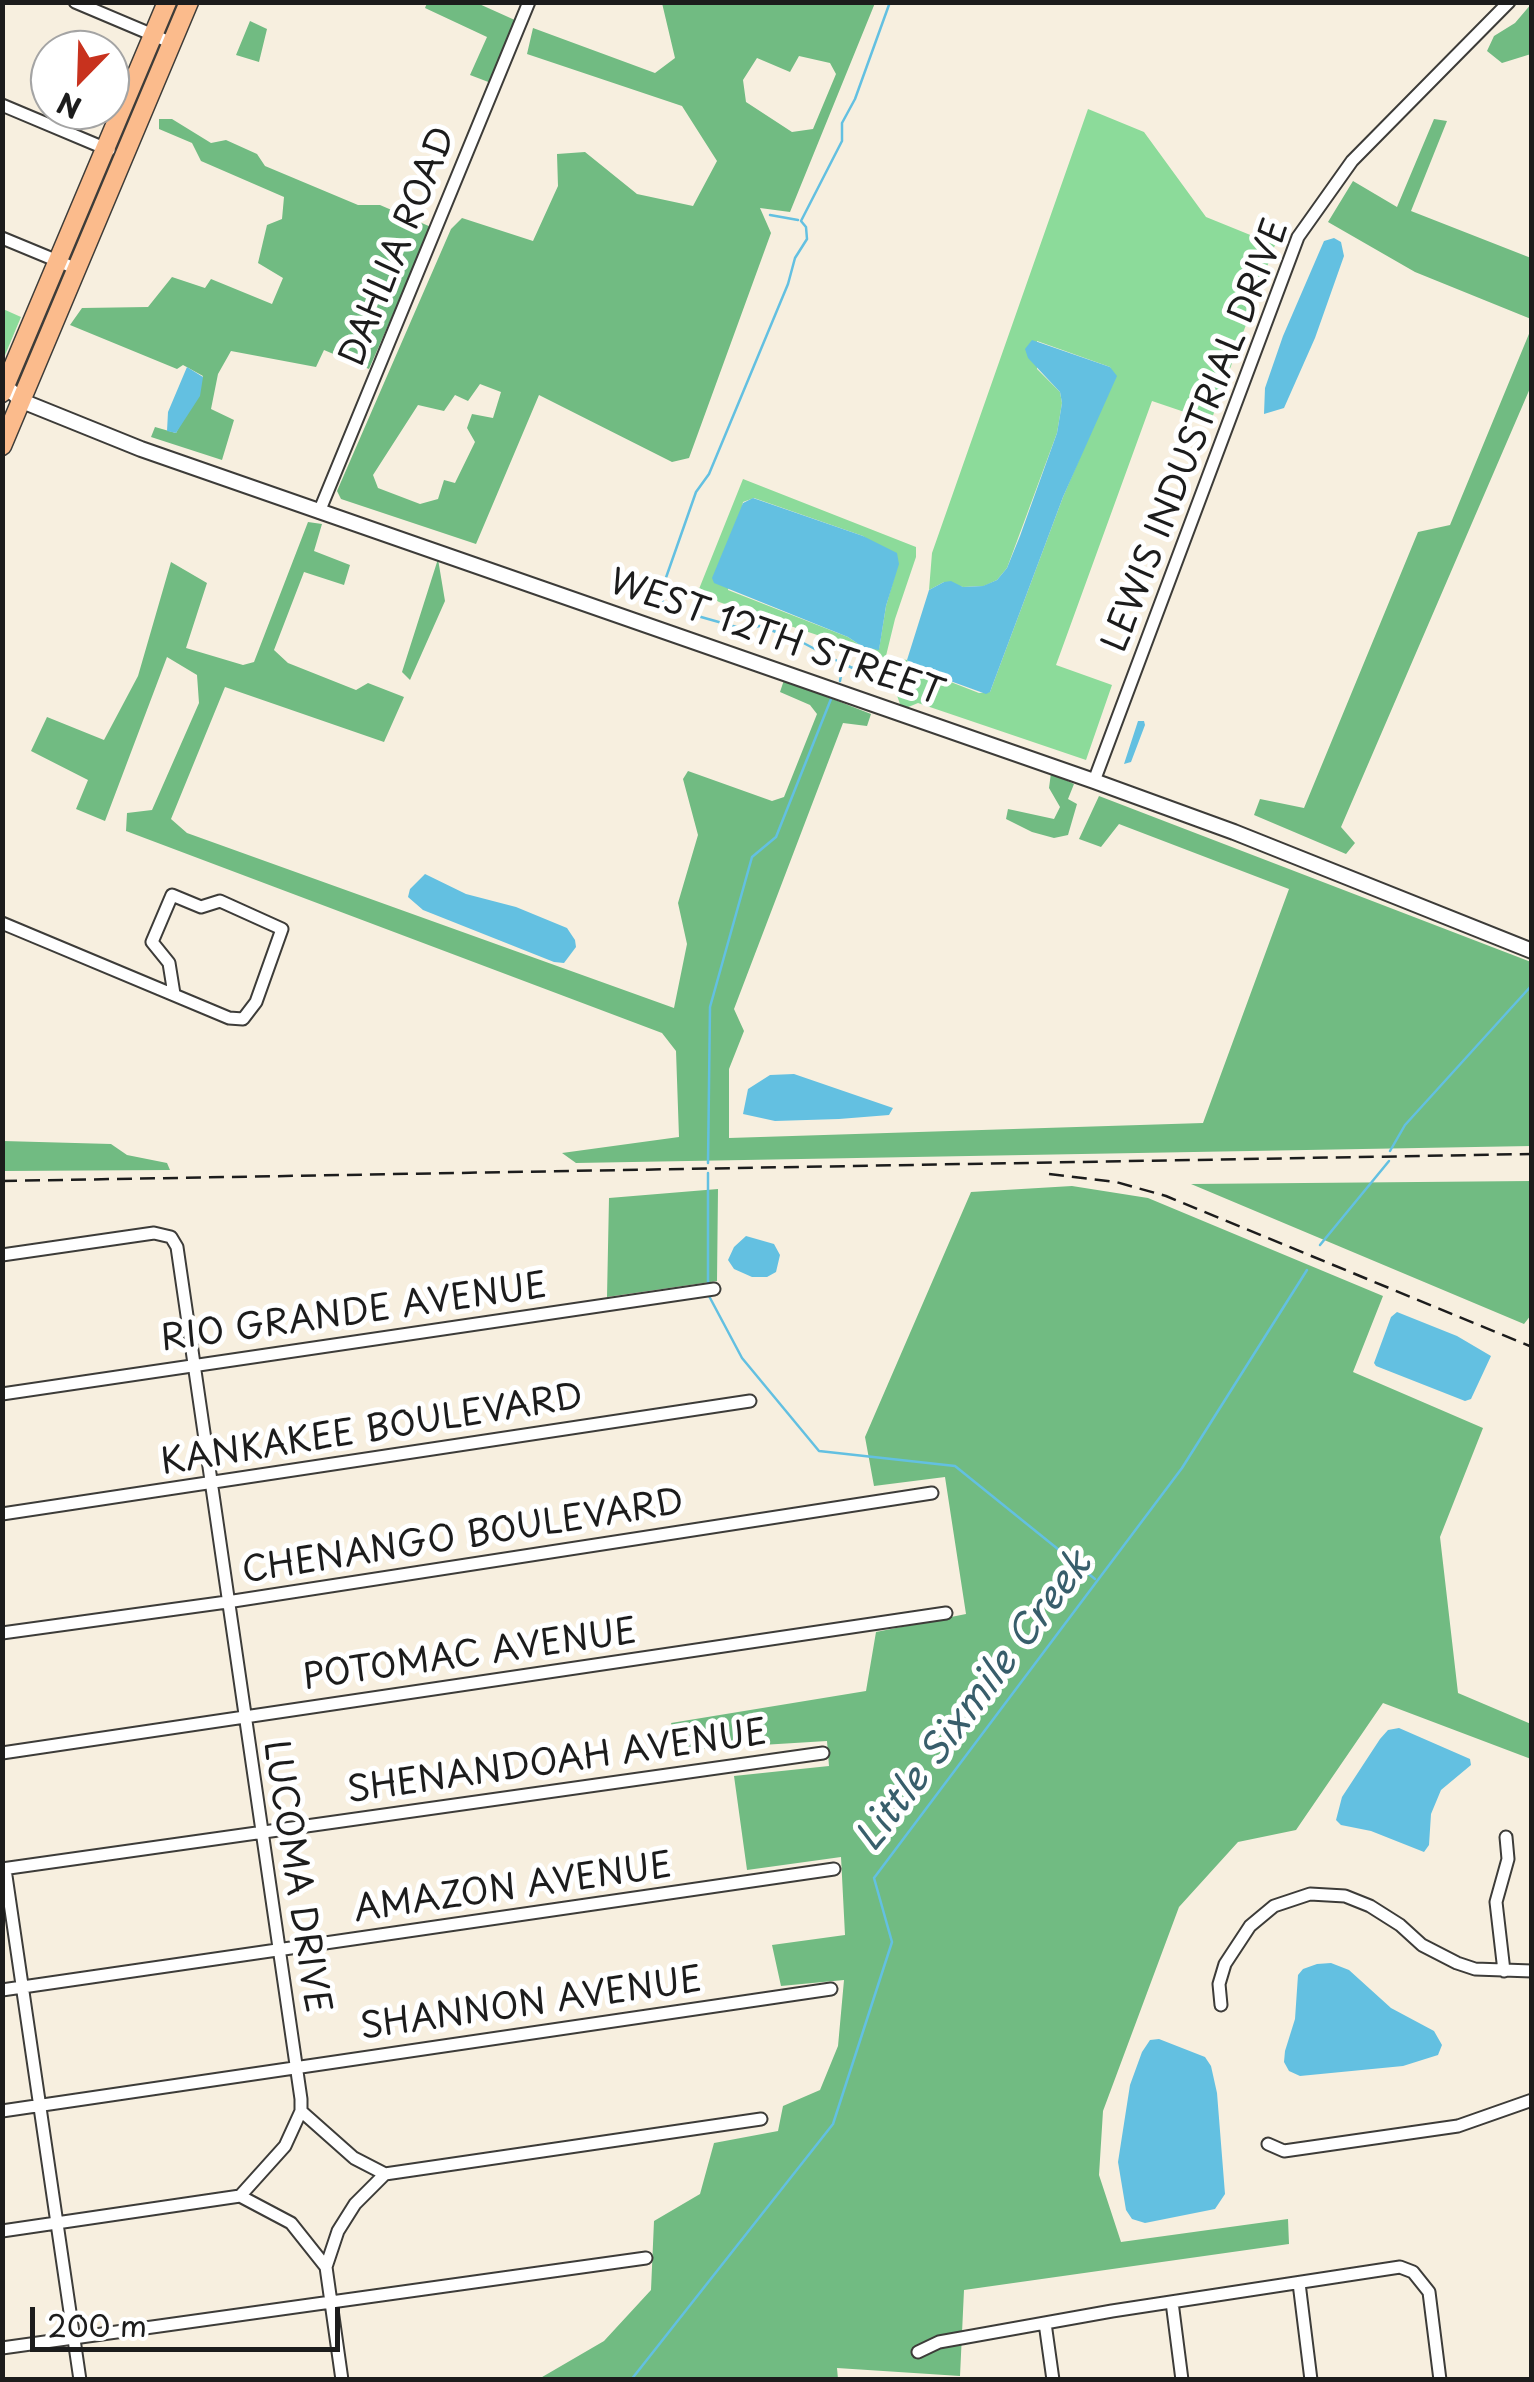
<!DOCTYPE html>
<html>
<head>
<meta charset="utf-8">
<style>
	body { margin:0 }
	#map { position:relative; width:1534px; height:2382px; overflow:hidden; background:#f7efdf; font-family:"Playpen Sans",sans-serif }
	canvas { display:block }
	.frame { position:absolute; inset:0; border:5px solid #1c1c1c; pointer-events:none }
	.north { position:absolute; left:30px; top:30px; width:100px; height:100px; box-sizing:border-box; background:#fff; border:2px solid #a4a4a4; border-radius:50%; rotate:203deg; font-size:28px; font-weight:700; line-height:40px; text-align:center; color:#1c1c1c }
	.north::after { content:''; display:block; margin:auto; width:35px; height:45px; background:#c8321e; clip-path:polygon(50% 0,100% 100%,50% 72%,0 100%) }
	.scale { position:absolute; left:30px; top:2307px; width:310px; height:45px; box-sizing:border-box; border:5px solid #1c1c1c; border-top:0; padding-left:12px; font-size:30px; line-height:35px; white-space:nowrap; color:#1c1c1c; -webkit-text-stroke:8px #fff; paint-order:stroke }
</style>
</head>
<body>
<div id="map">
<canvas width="1534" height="2382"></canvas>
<div class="frame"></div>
<div class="north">N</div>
<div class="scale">200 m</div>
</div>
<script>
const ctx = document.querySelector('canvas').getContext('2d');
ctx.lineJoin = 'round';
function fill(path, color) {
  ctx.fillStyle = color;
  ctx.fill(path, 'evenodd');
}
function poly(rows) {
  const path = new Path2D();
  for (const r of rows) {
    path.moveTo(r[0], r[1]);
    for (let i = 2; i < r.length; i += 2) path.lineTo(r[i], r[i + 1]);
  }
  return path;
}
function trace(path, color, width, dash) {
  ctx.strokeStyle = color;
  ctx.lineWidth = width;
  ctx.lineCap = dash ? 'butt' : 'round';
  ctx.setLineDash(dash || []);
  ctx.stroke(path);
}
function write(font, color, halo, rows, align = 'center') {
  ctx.font = font + ' "Playpen Sans",sans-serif';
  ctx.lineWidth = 10;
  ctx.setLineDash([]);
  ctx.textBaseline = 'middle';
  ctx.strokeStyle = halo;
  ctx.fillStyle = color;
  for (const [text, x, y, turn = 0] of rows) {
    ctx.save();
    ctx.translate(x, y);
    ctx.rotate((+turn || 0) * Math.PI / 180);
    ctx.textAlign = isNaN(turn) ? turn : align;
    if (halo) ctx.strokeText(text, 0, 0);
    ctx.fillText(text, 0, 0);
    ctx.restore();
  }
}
fill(poly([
	[1088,109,1144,132,1206,217,1275,245,1211,421,1152,401,1056,665,1112,685,1086,760,918,703,906,708,900,704,895,690,901,659,907,660,920,670,979,693,990,692,1063,497,1114,378,1110,367,1037,341,1037,369,1060,392,1062,403,1057,433,1007,568,997,580,984,586,963,587,944,582,929,590,932,553],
	[3,309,21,317,3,360],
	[743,479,916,547,916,557,895,619,884,664,879,666,838,642,719,602,699,589],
	[754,498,863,536,898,564,886,606,879,649,863,647,848,637,728,590,743,502]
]), '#8cdb9a');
fill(poly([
	[427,3,477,3,517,21,491,83,470,75,487,37,425,8],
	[662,3,875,3,790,212,760,208,771,233,689,458,672,462,539,395,476,544,341,499,337,491,451,229,462,218,533,241,558,186,557,154,585,152,637,194,693,206,717,161,682,106,527,54,533,28,655,73,675,58],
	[799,56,830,63,836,74,813,129,792,132,746,102,743,80,757,58,790,72],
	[480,384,501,392,493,418,472,414,467,428,475,442,455,483,444,480,438,499,420,504,378,488,373,475,418,405,444,411,455,395,468,401],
	[1532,3,1531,54,1502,63,1487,51,1494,36,1515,23],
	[250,21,267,29,259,62,236,55],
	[159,119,172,119,211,143,226,140,257,154,265,166,358,205,380,205,431,227,369,369,324,350,316,367,231,351,218,374,211,409,234,420,222,460,151,437,155,427,176,433,203,376,183,365,177,369,70,325,82,308,148,307,172,277,205,288,211,279,272,304,283,278,258,263,267,225,282,219,284,197,201,161,192,143,159,129],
	[1434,119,1447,121,1411,211,1531,258,1531,319,1415,272,1328,222,1353,181,1397,207],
	[1531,329,1531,386,1341,827,1355,843,1346,854,1254,815,1260,799,1304,808,1418,532,1450,525],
	[308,522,322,524,314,551,350,565,344,585,304,572,274,650,288,663,356,690,368,683,404,697,384,742,225,687,171,819,187,833,674,1008,687,944,678,903,698,835,683,779,688,771,772,801,784,797,817,714,810,705,780,692,784,680,871,714,867,726,843,723,734,1009,744,1031,729,1069,729,1138,1203,1123,1289,889,1119,824,1101,847,1079,839,1099,796,1531,962,1531,1146,576,1163,562,1153,679,1137,676,1051,662,1033,126,831,127,813,152,810,199,703,197,675,167,657,105,821,76,809,88,780,31,751,47,717,104,740,138,676,171,562,207,583,186,648,243,665,254,662],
	[438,559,445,601,410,680,402,672],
	[1051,773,1074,784,1068,799,1077,804,1068,835,1054,838,1032,832,1006,819,1008,809,1054,819,1060,807,1049,788],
	[3,1141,111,1144,127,1155,167,1163,170,1170,3,1171],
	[1531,1181,1531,1315,1524,1324,1191,1184],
	[1072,1186,1148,1198,1383,1296,1353,1372,1483,1428,1440,1537,1458,1693,1531,1724,1531,1759,1383,1703,1296,1830,1238,1842,1179,1907,1103,2111,1099,2175,1121,2242,1288,2219,1289,2244,964,2290,960,2376,837,2368,838,2379,537,2380,604,2341,651,2290,654,2221,700,2194,714,2143,778,2131,783,2106,820,2090,838,2046,844,1980,781,1986,772,1945,845,1935,841,1857,747,1870,734,1776,829,1766,827,1741,680,1750,671,1723,866,1691,876,1632,966,1614,945,1477,874,1486,865,1437,971,1192],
	[718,1189,717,1281,607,1297,609,1198]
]), '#71bb82');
fill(poly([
	[1334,238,1341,242,1344,256,1315,338,1284,408,1264,414,1265,388,1283,336,1324,241],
	[1032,340,1110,367,1117,376,1063,497,990,692,986,694,920,670,907,660,929,590,944,582,951,581,963,587,983,586,997,580,1007,568,1020,536,1057,433,1062,403,1060,392,1028,358,1025,349],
	[187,367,203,377,200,396,176,433,167,431,168,412],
	[753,498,863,536,897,553,899,564,886,606,879,650,863,647,848,637,714,583,712,578,743,503],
	[1138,721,1144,721,1145,725,1131,762,1124,764],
	[425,874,466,894,516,907,567,928,575,940,576,947,564,963,554,962,423,910,408,897,410,889],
	[794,1074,893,1108,889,1115,839,1119,775,1121,743,1114,748,1089,770,1075],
	[746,1236,774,1244,780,1255,776,1272,767,1277,752,1277,734,1269,728,1260,734,1247],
	[1397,1312,1457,1336,1491,1356,1471,1399,1465,1401,1376,1366,1374,1363,1391,1317],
	[1399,1728,1470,1759,1471,1765,1441,1790,1431,1814,1429,1845,1424,1852,1371,1831,1341,1825,1336,1820,1342,1797,1380,1739,1388,1730],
	[1331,1963,1349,1970,1391,2008,1434,2031,1442,2045,1438,2055,1403,2066,1300,2076,1289,2071,1284,2062,1285,2051,1295,2019,1298,1975,1303,1969,1317,1964],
	[1159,2039,1205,2057,1211,2066,1217,2093,1225,2194,1215,2209,1145,2223,1132,2219,1126,2210,1118,2162,1130,2085,1142,2052,1150,2040]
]), '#63c0e1');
trace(poly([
	[770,215,798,220],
	[671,606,663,603,662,589,696,492,709,474,788,284,795,258,807,239,806,227,801,221,842,141,842,123,855,99,890,2],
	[694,615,747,630,759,626,796,639,843,664,840,681],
	[843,664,877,678],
	[1390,1151,1405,1125,1532,985],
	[708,1163,710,1007,752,857,776,837,831,699],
	[708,1173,708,1286],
	[1320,1245,1389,1161],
	[709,1296,742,1358,819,1451,955,1466,1095,1579],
	[631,2380,833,2124,892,1942,874,1878,1182,1468,1307,1270]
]), '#63c0e1', 2.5);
const minor = poly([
	[75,2,172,43],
	[2,105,109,150],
	[2,238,77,269],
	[319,512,529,2],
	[1094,781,1298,237,1352,161,1509,2],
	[2,923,229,1018,243,1019,256,1002,282,929,220,901,201,907,172,895,152,942,169,963,174,994],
	[2,1255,154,1233,171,1237,177,1247,301,2099,301,2111,285,2146,240,2196],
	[2,1394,714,1289],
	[2,1514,750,1401],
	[2,1633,227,1602,932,1493],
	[2,1753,946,1613],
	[2,1869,823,1753],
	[5,1869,80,2380],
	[1504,1971,1496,1902,1508,1859,1506,1837],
	[2,1990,834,1869],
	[1221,2005,1219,1984,1225,1964,1250,1926,1274,1906,1310,1894,1345,1896,1370,1906,1400,1925,1422,1945,1457,1963,1475,1969,1532,1971],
	[2,2111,831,1989],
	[301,2111,354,2158,385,2174],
	[1268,2144,1284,2151,1458,2126,1532,2100],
	[385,2174,761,2119],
	[240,2196,291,2223,326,2267],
	[2,2231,240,2196],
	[1299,2283,1311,2380],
	[1172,2302,1182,2380],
	[1045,2323,1053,2380],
	[2,2348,646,2258],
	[918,2352,939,2342,1112,2311,1400,2267,1413,2272,1429,2292,1440,2380],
	[342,2380,326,2267,338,2231,355,2204,385,2174]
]);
const tertiary = poly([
	[2,383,22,401,141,449,1094,781,1234,832,1532,951]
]);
const primary = poly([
	[2,393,167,2],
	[2,446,189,2]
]);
trace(minor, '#3d3c39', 15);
trace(tertiary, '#3d3c39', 18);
trace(primary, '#3d3c39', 21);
trace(minor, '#fff', 11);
trace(tertiary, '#fff', 14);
trace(primary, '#fbbb8c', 18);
trace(poly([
	[1049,1174,1116,1182,1166,1196,1532,1347],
	[2,1181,1532,1154]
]), '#1c1c1c', 2.5, [15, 8]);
write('35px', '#1c1c1c', '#fff', [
	["DAHLIA ROAD",399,247,-68],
	["LEWIS INDUSTRIAL DRIVE",1197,436,-69],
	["WEST 12TH STREET",776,639,19],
	["RIO GRANDE AVENUE",354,1314,-8],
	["KANKAKEE BOULEVARD",372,1431,-9],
	["CHENANGO BOULEVARD",463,1538,-9],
	["POTOMAC AVENUE",470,1656,-8],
	["SHENANDOAH AVENUE",557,1763,-8],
	["LUCOMA DRIVE",295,1877,81],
	["AMAZON AVENUE",513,1889,-8],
	["SHANNON AVENUE",531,2005,-8]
]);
write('italic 38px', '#385e6b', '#fff', [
	["Little Sixmile Creek",975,1702,-53]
]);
</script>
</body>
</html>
